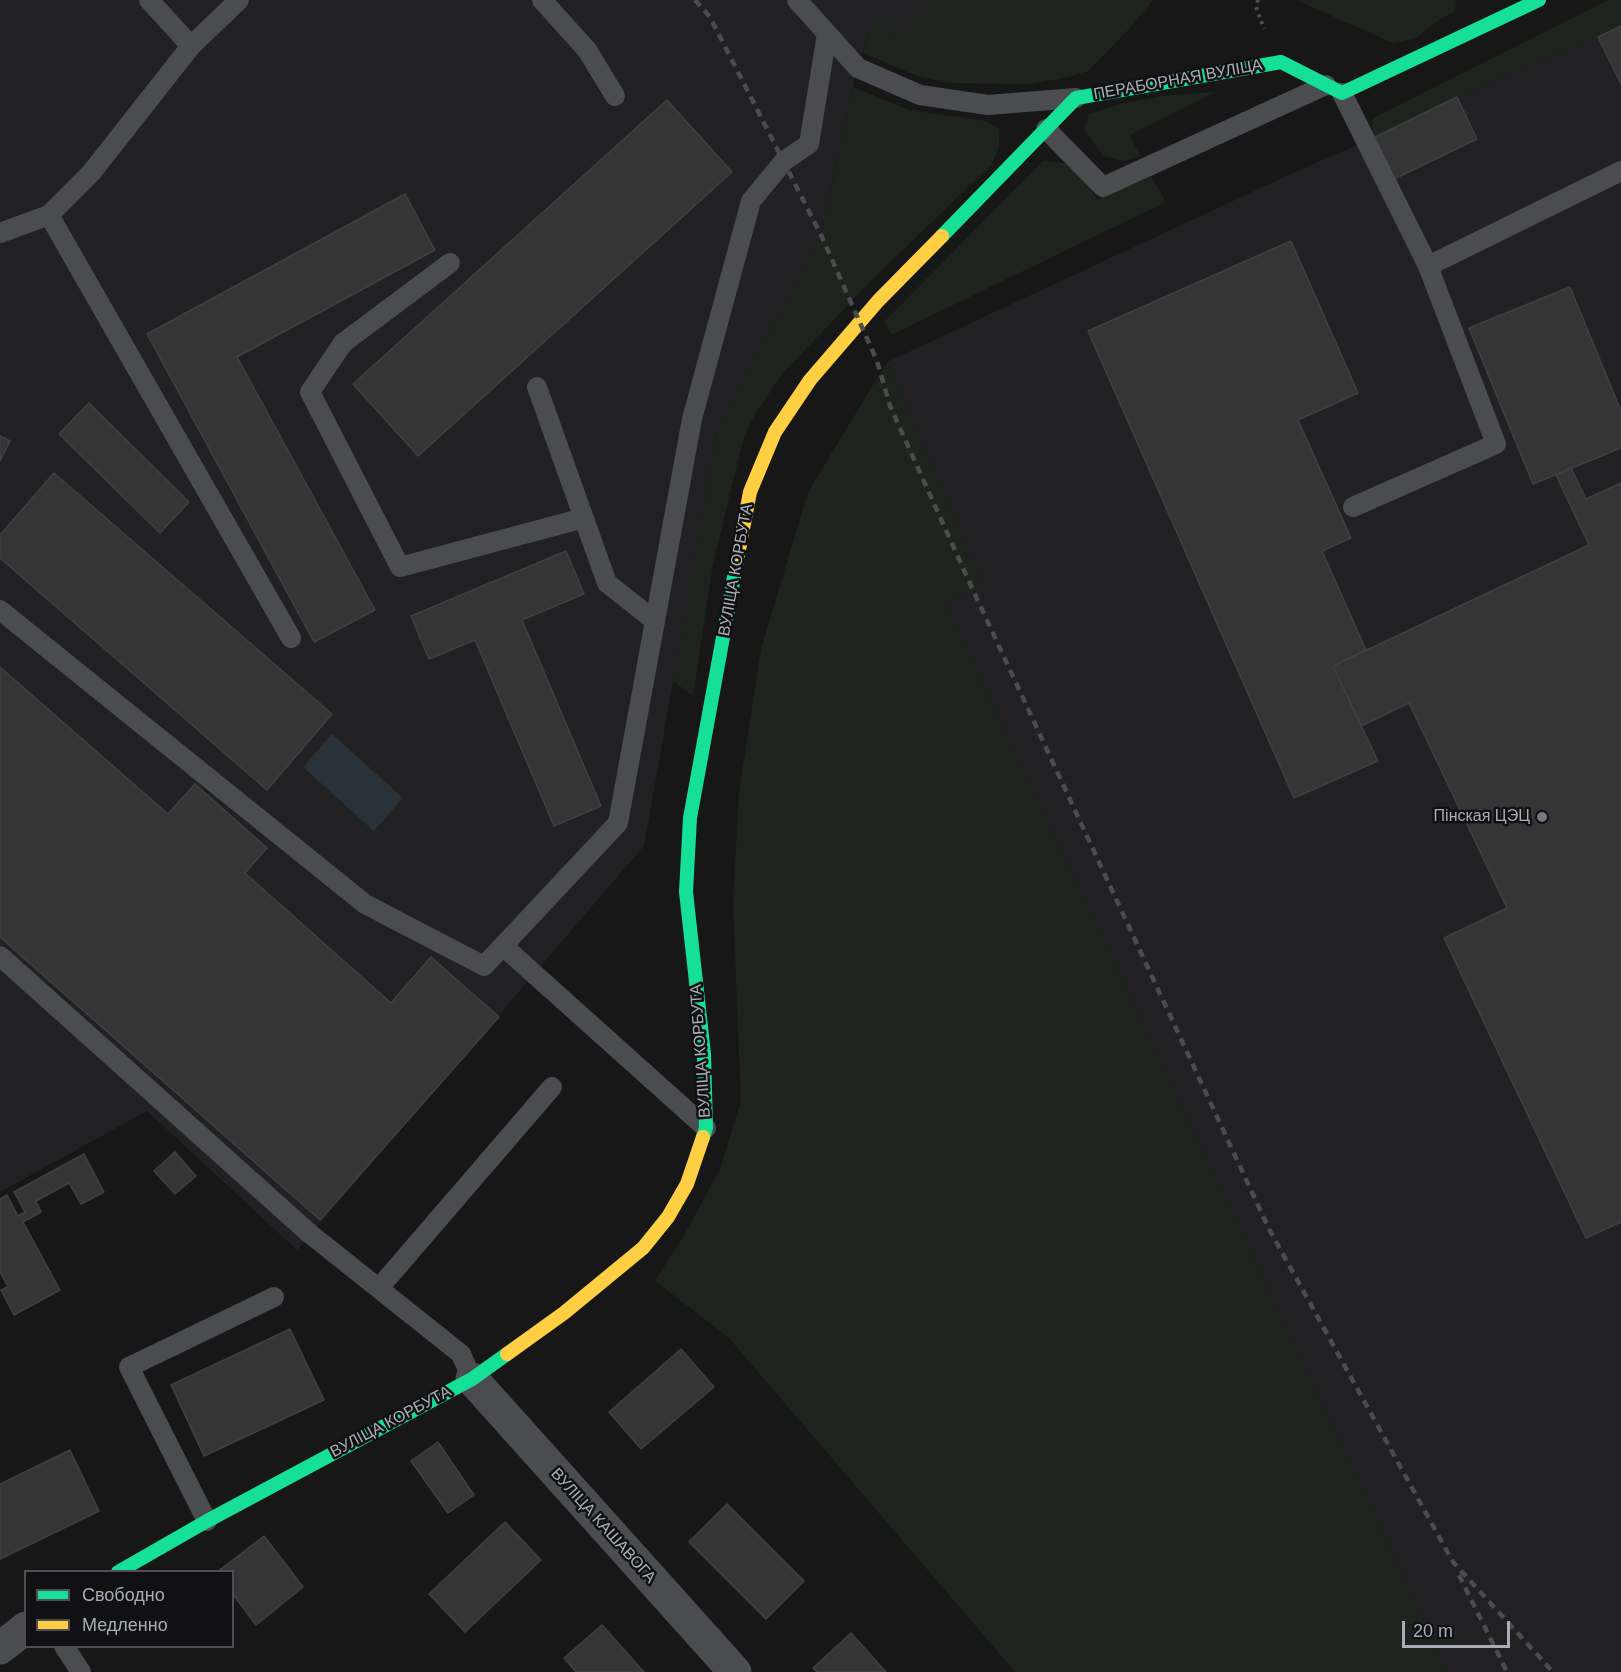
<!DOCTYPE html>
<html>
<head>
<meta charset="utf-8">
<style>
	body { margin:0 }
	#map { position:relative; width:1621px; height:1672px; overflow:hidden; background:#171717; font-family:Arial,sans-serif }
	canvas { display:block }
	.legend { position:absolute; left:24px; top:1570px; width:210px; height:78px; box-sizing:border-box; background:#111113; border:2px solid #4d4f55; margin:0; padding:8px 10px; list-style:none; font-size:18px; color:#a8adb8 }
	.legend li { display:flex; align-items:center; gap:12px; height:30px }
	.legend b { width:30px; border:2px solid #4d4f55 }
	.scale { position:absolute; left:1402px; top:1621px; width:108px; height:27px; box-sizing:border-box; border:3px solid #a8adb8; border-top:0; padding-left:8px; font-size:18px; line-height:21px; white-space:nowrap; color:#a8adb8; -webkit-text-stroke:4px #111113; paint-order:stroke }
</style>
</head>
<body>
<div id="map">
<canvas width="1621" height="1672"></canvas>
<ul class="legend">
<li><b style="height:8px;background:#16e098"></b>Свободно</li>
<li><b style="height:8px;background:#ffcf43"></b>Медленно</li>
</ul>
<div class="scale">20 m</div>
</div>
<script>
const ctx = document.querySelector('canvas').getContext('2d');
ctx.lineJoin = 'round';
function fill(path, color) {
  ctx.fillStyle = color;
  ctx.fill(path, 'evenodd');
}
function poly(rows) {
  const path = new Path2D();
  for (const r of rows) {
    path.moveTo(r[0], r[1]);
    for (let i = 2; i < r.length; i += 2) path.lineTo(r[i], r[i + 1]);
  }
  return path;
}
function trace(path, color, width, dash) {
  ctx.strokeStyle = color;
  ctx.lineWidth = width;
  ctx.lineCap = dash ? 'butt' : 'round';
  ctx.setLineDash(dash || []);
  ctx.stroke(path);
}
function write(font, color, halo, rows, align = 'center') {
  ctx.font = font + ' Arial,sans-serif';
  ctx.lineWidth = 5;
  ctx.setLineDash([]);
  ctx.textBaseline = 'middle';
  ctx.strokeStyle = halo;
  ctx.fillStyle = color;
  for (const [text, x, y, turn = 0] of rows) {
    ctx.save();
    ctx.translate(x, y);
    ctx.rotate((+turn || 0) * Math.PI / 180);
    ctx.textAlign = isNaN(turn) ? turn : align;
    if (halo) ctx.strokeText(text, 0, 0);
    ctx.fillText(text, 0, 0);
    ctx.restore();
  }
}
fill(poly([
	[0,0,933,0,895,37,876,15,857,68,821,235,717,432,644,846,297,1250,147,1111,0,1192],
	[1621,26,1621,1672,1445,1672,1417,1605,945,604,983,583,887,362,1295,172,1371,139,1457,97]
]), '#212123');
fill(poly([
	[933,0,1153,0,1131,27,1088,71,1069,77,1030,84,949,83,917,76,863,53,876,14,895,37],
	[1296,0,1456,0,1455,11,1436,22,1416,38,1393,43],
	[1608,0,1621,0,1621,26,1457,97,1371,139,1373,118],
	[853,87,909,110,986,121,999,129,999,147,992,164,874,278,782,374,754,416,743,440,713,564,693,696,673,681,717,432,821,235],
	[1216,92,1130,135,1140,156,1124,161,1103,156,1084,130,1089,114,1124,103,1170,95],
	[1043,161,1066,163,1080,173,1097,200,1151,176,1166,202,891,335,884,322],
	[887,362,983,583,945,604,1417,1605,1445,1672,1015,1672,728,1337,655,1281,686,1232,720,1169,741,1101,733,904,739,792,761,649,808,492]
]), '#1d241e');
fill(poly([
	[332,734,403,798,374,831,303,767]
]), '#2a3239');
const building = poly([
	[1621,26,1621,84,1598,37,1621,26],
	[1457,97,1477,139,1392,180,1371,139,1457,97],
	[667,100,732,172,418,456,353,384,667,100],
	[405,194,435,250,237,357,375,610,314,642,147,334,405,194],
	[1291,241,1358,393,1298,420,1351,538,1322,551,1366,650,1333,666,1378,761,1294,798,1088,331,1291,241],
	[1570,287,1621,411,1621,448,1533,484,1469,328,1570,287],
	[89,403,189,502,160,533,59,434,89,403],
	[0,436,10,441,0,461,0,436],
	[1571,468,1586,499,1621,483,1621,1222,1586,1238,1444,938,1507,908,1409,703,1361,726,1333,666,1589,545,1556,475,1571,468],
	[54,473,332,714,267,790,0,558,0,535,54,473],
	[566,551,584,594,522,620,601,806,554,826,475,640,429,659,411,616,566,551],
	[0,667,168,814,195,784,267,848,245,873,391,1003,431,957,499,1017,320,1220,0,937,0,667],
	[175,1152,196,1176,175,1194,154,1171,175,1152],
	[84,1154,104,1192,81,1204,69,1183,36,1201,41,1212,23,1222,60,1290,14,1315,1,1290,8,1287,0,1272,0,1199,7,1195,18,1216,25,1212,14,1192,84,1154],
	[290,1329,324,1400,204,1456,171,1385,290,1329],
	[681,1349,714,1387,641,1449,609,1412,681,1349],
	[438,1442,474,1495,448,1513,411,1461,438,1442],
	[70,1450,99,1511,0,1559,0,1484,70,1450],
	[727,1504,804,1581,766,1619,689,1542,727,1504],
	[505,1522,541,1560,465,1632,429,1594,505,1522],
	[264,1536,303,1587,256,1625,232,1593,232,1572,217,1572,264,1536],
	[602,1625,644,1672,576,1672,564,1658,602,1625],
	[851,1633,886,1672,817,1672,813,1668,851,1633]
]);
fill(building, '#353536');
trace(building, '#3f4043', 1.5);
trace(poly([
	[1258,0,1256,7,1264,29]
]), '#4d4e52', 4, [3, 4.5]);
trace(poly([
	[149,0,191,46],
	[542,0,587,50,615,96],
	[797,0,858,68,920,95,988,105,1076,98],
	[1342,93,1428,266,1621,171],
	[1046,129,1103,187,1326,85],
	[49,215,291,638],
	[0,233,49,215,91,173,191,46,239,0],
	[450,263,343,343,310,392,400,567,584,518],
	[537,387,607,583,655,621],
	[1353,507,1496,444,1428,266],
	[0,610,365,904,484,966,618,823,692,419,751,201,784,161,809,144,827,34],
	[503,946,706,1128],
	[0,956,309,1233,461,1354,472,1379],
	[379,1288,552,1087],
	[207,1521,129,1367,274,1297],
	[64,1646,81,1672]
]), '#4b4c50', 20);
trace(poly([
	[472,1379,735,1672],
	[0,1648,26,1628]
]), '#4b4c50', 33);
trace(poly([
	[942,236,1076,98,1281,62,1342,93,1539,0],
	[703,1137,706,1128,704,1054,686,892,690,818,738,555],
	[118,1572,207,1521,472,1379,507,1354]
]), '#16e098', 14);
trace(poly([
	[738,555,750,492,775,432,810,380,878,301,942,236],
	[507,1354,564,1313,643,1248,668,1217,687,1184,703,1137]
]), '#ffcf43', 14);
trace(poly([
	[695,0,710,17,821,235,877,361,890,406,972,588,1269,1229,1453,1562,1553,1672],
	[1459,1575,1507,1672]
]), '#4b4c4f', 4.5, [8, 6]);
for (const [x, y, r, color] of [
	[1542,817,6,"#757880"]
]) {
  const dot = new Path2D();
  dot.arc(x, y, r, 0, 2 * Math.PI);
  ctx.fillStyle = color;
  ctx.fill(dot);
  trace(dot, '#111113', 2);
}
write('16px', '#a8adb8', '#111113', [
	["ПЕРАБОРНАЯ ВУЛІЦА",1178,80,-10],
	["ВУЛІЦА КОРБУТА",736,570,-80],
	["ВУЛІЦА КОРБУТА",701,1051,-94],
	["ВУЛІЦА КОРБУТА",391,1422,-28],
	["ВУЛІЦА КАШАВОГА",603,1526,48]
]);
write('16px', '#a8adb8', '#111113', [
	["Пінская ЦЭЦ",1530,817]
], 'right');
</script>
</body>
</html>
